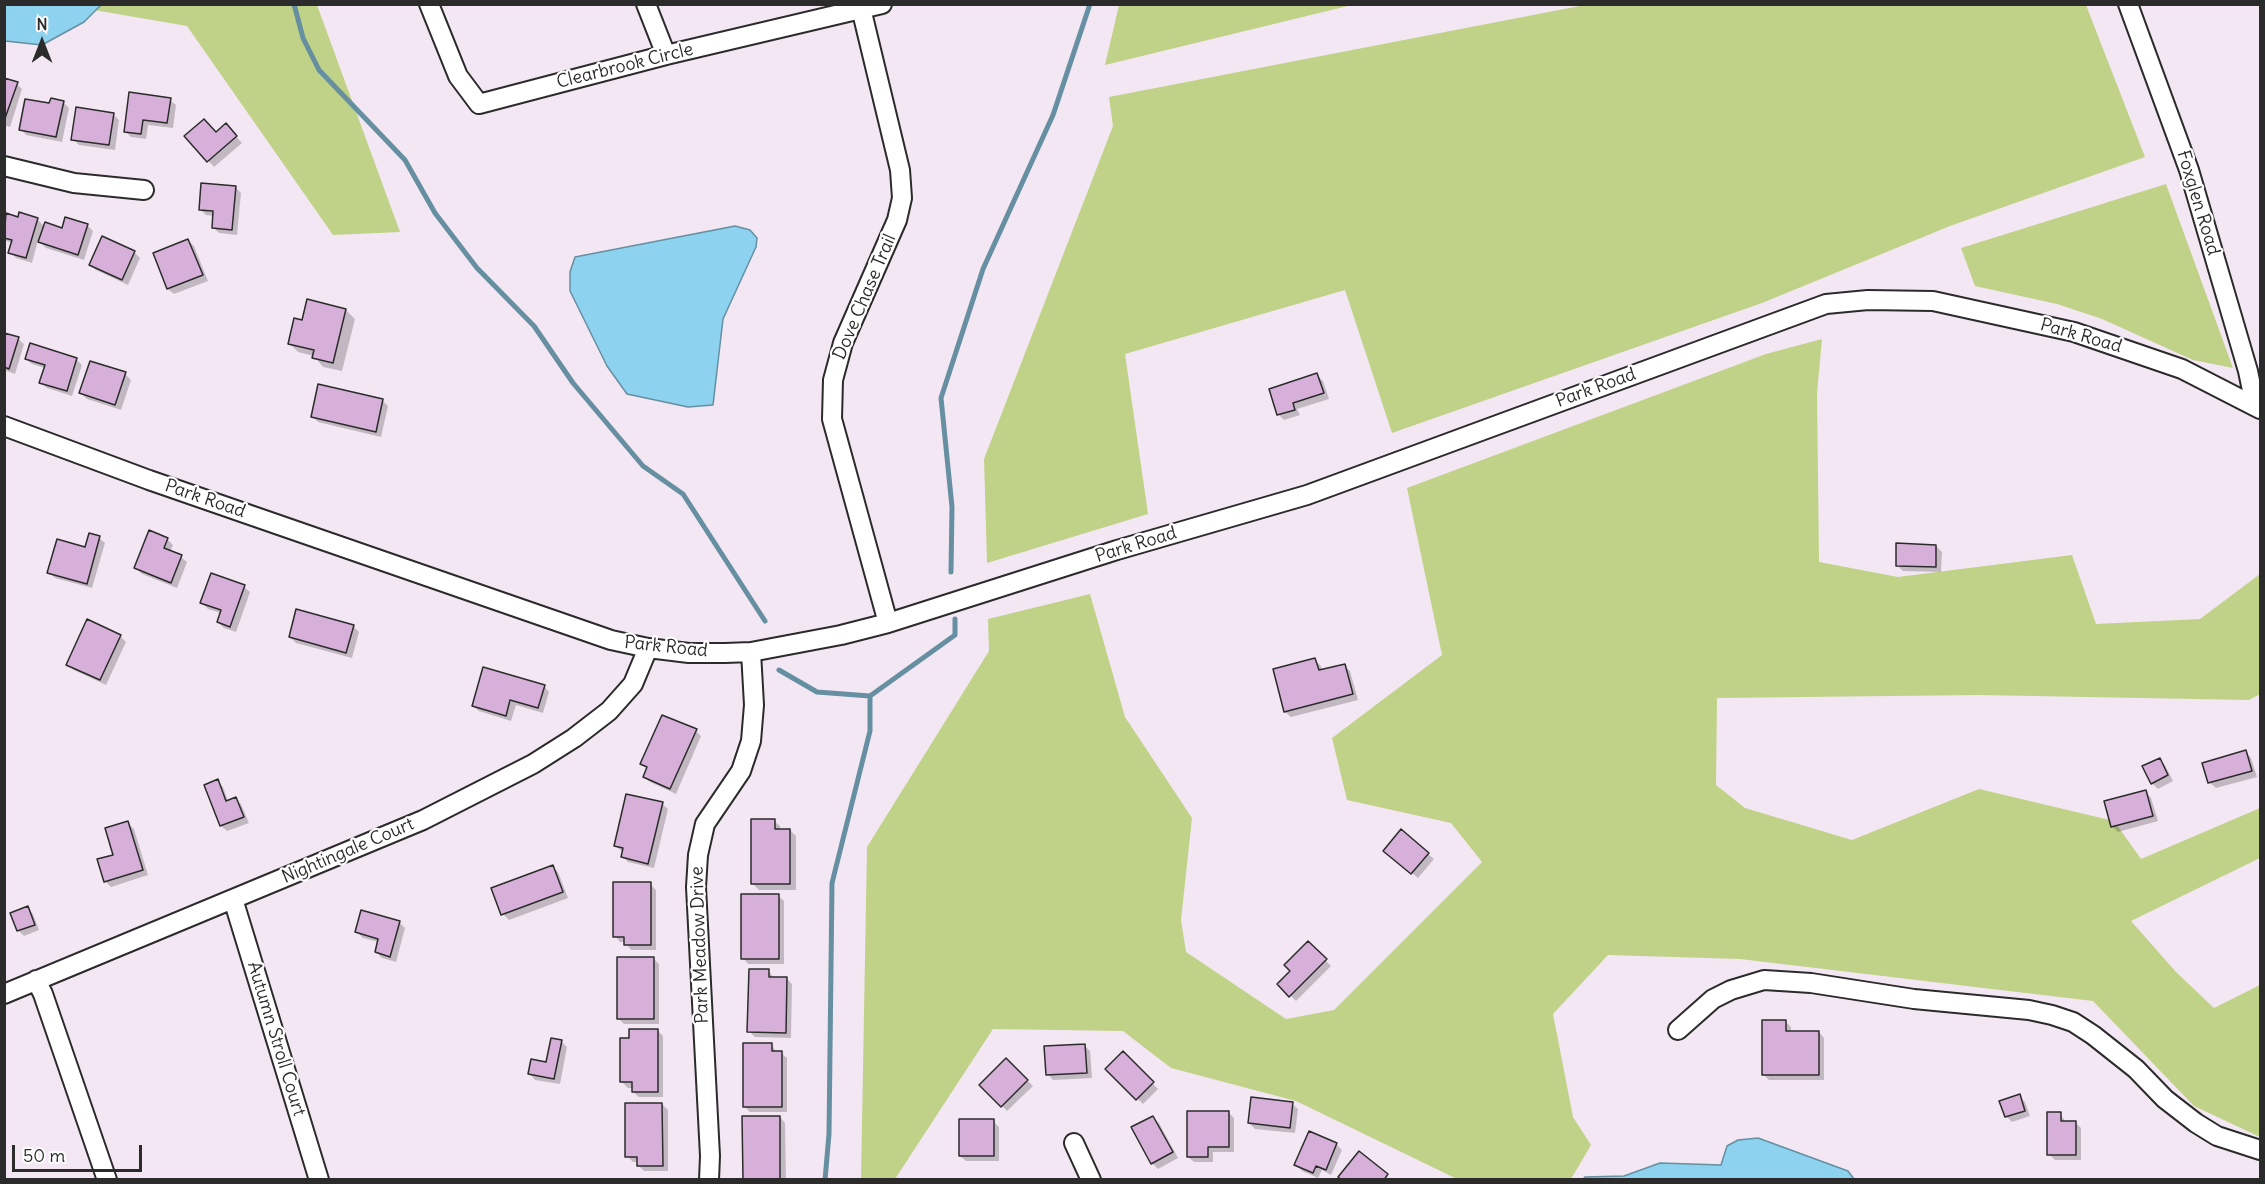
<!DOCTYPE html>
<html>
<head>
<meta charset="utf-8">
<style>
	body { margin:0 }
	#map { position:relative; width:2265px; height:1184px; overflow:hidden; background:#f3e7f3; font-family:Delius,sans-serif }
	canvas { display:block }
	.frame { position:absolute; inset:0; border:6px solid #2b2b2b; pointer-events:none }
	.north { position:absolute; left:12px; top:12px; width:60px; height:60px; -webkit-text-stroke:4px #fff; paint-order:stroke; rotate:0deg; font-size:16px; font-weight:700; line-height:24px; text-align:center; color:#2b2b2b }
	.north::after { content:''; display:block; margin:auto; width:21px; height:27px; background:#2b2b2b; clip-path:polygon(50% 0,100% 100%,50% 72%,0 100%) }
	.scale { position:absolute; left:12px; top:1145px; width:130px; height:27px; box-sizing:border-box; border:3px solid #2b2b2b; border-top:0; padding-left:8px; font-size:18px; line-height:21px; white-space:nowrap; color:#2b2b2b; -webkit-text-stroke:4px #fff; paint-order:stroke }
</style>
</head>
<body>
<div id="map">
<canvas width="2265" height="1184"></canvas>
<div class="frame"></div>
<div class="north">N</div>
<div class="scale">50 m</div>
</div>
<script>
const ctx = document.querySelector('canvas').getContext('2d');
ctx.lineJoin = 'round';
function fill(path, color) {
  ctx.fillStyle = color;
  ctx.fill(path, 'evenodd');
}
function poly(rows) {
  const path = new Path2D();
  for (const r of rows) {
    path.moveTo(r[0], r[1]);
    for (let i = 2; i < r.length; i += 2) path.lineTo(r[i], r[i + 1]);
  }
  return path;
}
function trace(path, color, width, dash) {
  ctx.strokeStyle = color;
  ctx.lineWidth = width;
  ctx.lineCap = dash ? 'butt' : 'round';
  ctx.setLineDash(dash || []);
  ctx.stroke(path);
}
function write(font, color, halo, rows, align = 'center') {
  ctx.font = font + ' Delius,sans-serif';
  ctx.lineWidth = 4.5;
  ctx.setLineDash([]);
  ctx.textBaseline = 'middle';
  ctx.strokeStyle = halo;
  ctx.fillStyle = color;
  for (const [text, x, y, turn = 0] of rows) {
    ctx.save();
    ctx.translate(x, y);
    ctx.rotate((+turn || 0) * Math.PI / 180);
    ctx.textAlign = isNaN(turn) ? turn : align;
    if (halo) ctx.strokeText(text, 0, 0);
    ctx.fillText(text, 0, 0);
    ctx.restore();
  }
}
fill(poly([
	[1590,4,2086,5,2145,157,1950,226,1762,303,1392,433,1345,290,1125,354,1148,514,987,563,984,459,1113,126,1109,97],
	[65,5,317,5,400,232,333,235,187,26],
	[1119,5,1119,4,1352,5,1105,65],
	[2166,184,2233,368,2193,360,2102,319,2057,304,1975,286,1961,248],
	[1822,339,1817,393,1819,562,1898,577,2072,555,2096,624,2200,619,2260,574,2260,694,2249,700,1979,695,1717,698,1716,785,1745,808,1852,840,1979,789,2114,821,2141,859,2260,808,2260,858,2131,921,2176,972,2214,1008,2260,985,2260,1137,2194,1106,2093,1001,1740,959,1608,955,1553,1014,1573,1117,1591,1145,1571,1179,1457,1179,1296,1101,1171,1068,1123,1031,993,1029,895,1179,861,1180,867,847,989,651,988,619,1090,594,1125,717,1192,818,1181,920,1186,952,1286,1019,1334,1010,1482,862,1451,823,1347,800,1332,738,1442,655,1407,488,1766,354]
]), '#c0d287');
const water = poly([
	[5,4,101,4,101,5,84,22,42,45,5,41,5,4],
	[735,226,750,230,757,238,756,247,723,319,713,405,688,407,627,394,607,366,570,291,570,272,575,257,735,226],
	[1758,1138,1848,1171,1854,1179,1583,1179,1585,1177,1624,1176,1660,1163,1721,1165,1727,1146,1738,1140,1758,1138]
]);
fill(water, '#8dd2ef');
trace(water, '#668fa1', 1.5);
fill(poly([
	[4,80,17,84,22,89,10,127,4,125],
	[170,100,176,105,173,128,148,125,146,139,131,137,125,131],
	[63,102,69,108,62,142,26,135,21,129,51,105],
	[113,114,119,120,115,150,79,145,73,139],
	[231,131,242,143,214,167,186,136],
	[235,187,241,193,237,235,219,233,213,227,214,216,206,215,200,209],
	[7,215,19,219,37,219,45,227,62,230,66,219,88,226,93,231,84,260,46,248,38,240,32,263,16,258,10,252,12,243,4,240],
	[102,238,134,252,140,258,128,285,96,270,90,264],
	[188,241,194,246,208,281,174,294,168,289,155,254],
	[346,310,355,319,342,371,323,367,314,356,298,352,289,343,303,322],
	[4,335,18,339,24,344,15,374,4,370],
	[26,359,76,359,82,365,72,396,47,388,41,383,45,368,32,364],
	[125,374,131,380,121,410,87,399,81,393],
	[1317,375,1323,381,1329,399,1297,409,1300,415,1284,420,1279,415,1271,390],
	[383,401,388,406,381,437,318,422,312,416],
	[99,538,105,543,92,588,55,578,49,572],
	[167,539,173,545,170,552,181,557,187,562,177,588,142,574,136,568],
	[1936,546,1942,552,1941,572,1903,571,1897,565],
	[244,587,250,592,236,632,224,628,218,622,221,613,208,609,202,603],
	[353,626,359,632,352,658,296,643,290,637],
	[120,636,126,642,106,685,74,670,68,665],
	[1315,660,1321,666,1322,671,1344,665,1350,671,1358,700,1291,717,1285,712],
	[544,686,549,692,543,713,516,705,511,721,479,711,473,706],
	[696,731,701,736,676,794,650,782,644,776,648,769,642,764],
	[2246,752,2251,758,2257,777,2216,788,2210,783,2204,764],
	[2159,760,2165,765,2173,781,2158,789,2152,783],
	[217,781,223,787,228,801,235,799,241,804,249,823,227,831,221,826,206,786],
	[2146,792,2151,798,2158,821,2118,832,2112,826],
	[662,804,668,809,654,868,628,862,622,856,623,852,615,846],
	[774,821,780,826,780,830,790,830,796,836,796,890,759,890,753,884],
	[128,823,134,829,148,875,111,887,105,881],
	[1428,854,1434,859,1418,878,1391,856],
	[552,866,558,872,568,898,509,920,503,914],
	[650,884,656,890,656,950,631,950,625,942,620,942,615,936],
	[778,896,784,901,784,964,748,964,743,958],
	[27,908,33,914,39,930,24,936,18,930],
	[399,922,405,928,396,962,382,958,376,952,379,942,363,938,357,932],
	[1308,943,1331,966,1296,1001,1279,984,1292,971],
	[653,958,659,964,659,1024,624,1024,618,1018],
	[768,970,774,978,787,979,792,984,791,1038,755,1037,749,1031],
	[1786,1022,1791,1027,1791,1032,1819,1032,1824,1038,1824,1080,1769,1080,1763,1074],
	[658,1031,663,1036,663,1097,639,1097,633,1092,633,1088,628,1088,622,1082,631,1040],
	[561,1041,567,1047,560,1084,535,1080,530,1074,547,1064],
	[771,1044,777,1053,781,1053,787,1058,787,1112,750,1112,744,1106],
	[1084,1045,1090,1051,1092,1078,1053,1080,1048,1074],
	[1123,1053,1158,1089,1143,1104,1107,1069],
	[1006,1060,1033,1086,1007,1111,981,1085],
	[2019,1096,2025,1102,2030,1116,2012,1122,2006,1116],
	[662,1104,668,1110,668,1171,644,1171,639,1166,638,1162,633,1162,627,1156],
	[1292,1104,1298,1109,1295,1133,1255,1129,1249,1123],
	[1228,1112,1234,1118,1234,1152,1213,1152,1213,1162,1194,1162,1188,1157],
	[2060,1114,2066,1122,2075,1122,2081,1128,2081,1160,2055,1160,2049,1154],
	[780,1117,785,1123,786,1180,744,1180],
	[1153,1117,1159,1123,1178,1158,1158,1169,1152,1163],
	[993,1121,999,1127,999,1161,966,1161,960,1156],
	[1336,1144,1342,1150,1331,1175,1322,1170,1318,1178,1302,1171,1296,1165],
	[637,1178,666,1178,667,1180,637,1180]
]), '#0003');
trace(poly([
	[294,4,303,38,319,70,405,160,435,213,477,268,534,326,573,383,643,466,683,494,765,621],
	[951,572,952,507,941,398,983,269,1053,115,1090,4],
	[779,670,817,692,870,696,955,635,955,619],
	[825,1180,829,1134,832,883,870,731,870,696]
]), '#668fa1', 5);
const building = poly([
	[4,78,18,82,4,121,4,78],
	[129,92,171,98,167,123,143,120,141,134,124,132,129,92],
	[51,98,64,101,56,137,19,130,25,99,49,103,51,98],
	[76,107,114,113,109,145,71,140,76,107],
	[204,119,216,132,226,123,237,136,207,162,184,136,204,119],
	[201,183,236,186,232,230,212,228,213,211,199,210,201,183],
	[19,212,38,218,26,258,8,253,12,240,4,238,6,213,18,217,19,212],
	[65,217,88,224,78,255,38,242,45,222,62,228,65,217],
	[102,236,135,251,122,280,89,265,102,236],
	[188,239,203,275,167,289,153,253,188,239],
	[307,299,346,309,333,363,312,358,314,350,288,344,294,318,302,320,307,299],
	[4,333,19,337,9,369,4,367,4,333],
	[30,343,77,358,67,391,39,383,45,365,25,359,30,343],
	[90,361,126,372,115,405,79,393,90,361],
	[1317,373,1324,393,1293,403,1295,410,1277,415,1269,389,1317,373],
	[318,384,383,399,376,432,311,417,318,384],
	[149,530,168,538,164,548,182,555,171,583,134,568,149,530],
	[89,533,100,536,87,584,47,573,57,539,85,547,89,533],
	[1896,543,1936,545,1936,567,1896,566,1896,543],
	[211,573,245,585,230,627,217,622,221,610,200,603,211,573],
	[296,609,354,625,346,653,289,637,296,609],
	[87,619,121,635,100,680,66,665,87,619],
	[1315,658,1319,670,1345,664,1353,694,1284,712,1273,669,1315,658],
	[483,667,545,685,538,708,510,700,506,716,472,706,483,667],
	[662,715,697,729,670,789,643,777,647,767,640,764,662,715],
	[2246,750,2252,771,2208,783,2202,763,2246,750],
	[2160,758,2168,775,2151,784,2142,766,2160,758],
	[218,779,226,801,236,797,244,817,220,826,204,785,218,779],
	[2146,790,2153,816,2111,827,2104,801,2146,790],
	[626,794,663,802,648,864,621,857,623,848,614,846,626,794],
	[751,819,775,819,775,829,790,829,790,884,751,884,751,819],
	[128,821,143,870,104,882,97,859,113,855,105,828,128,821],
	[1401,829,1429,853,1411,874,1383,851,1401,829],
	[553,865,563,892,501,915,491,888,553,865],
	[613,882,651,882,651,945,624,945,624,937,613,937,613,882],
	[741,894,779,894,779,959,741,959,741,894],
	[28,906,35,925,17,931,10,913,28,906],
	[361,910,400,921,390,957,375,952,378,939,355,932,361,910],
	[1308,941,1327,959,1289,997,1277,984,1290,971,1284,965,1308,941],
	[617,957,654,957,654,1019,617,1019,617,957],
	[749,969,769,969,769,977,787,977,786,1033,747,1032,749,969],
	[1762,1020,1786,1020,1786,1031,1819,1031,1819,1075,1762,1075,1762,1020],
	[629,1029,658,1029,658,1092,632,1092,632,1082,620,1082,620,1038,629,1038,629,1029],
	[551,1038,562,1040,554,1079,528,1074,531,1059,546,1062,551,1038],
	[743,1043,772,1043,772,1051,782,1051,782,1107,743,1107,743,1043],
	[1085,1044,1087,1073,1046,1075,1044,1046,1085,1044],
	[1123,1051,1154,1082,1136,1100,1105,1069,1123,1051],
	[1006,1058,1028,1080,1001,1107,979,1085,1006,1058],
	[2020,1094,2025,1111,2005,1117,1999,1101,2020,1094],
	[1251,1097,1293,1102,1290,1128,1248,1123,1251,1097],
	[625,1103,662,1103,663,1166,637,1166,637,1157,625,1157,625,1103],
	[1187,1111,1229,1111,1229,1147,1208,1147,1208,1157,1187,1157,1187,1111],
	[2047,1112,2061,1112,2061,1121,2076,1121,2076,1155,2047,1155,2047,1112],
	[742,1116,780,1116,780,1180,743,1180,742,1116],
	[1153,1116,1173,1152,1151,1164,1131,1127,1153,1116],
	[959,1119,994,1119,994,1156,959,1156,959,1119],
	[1309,1131,1337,1143,1326,1170,1316,1166,1313,1173,1294,1165,1309,1131],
	[1359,1151,1388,1174,1384,1180,1342,1180,1338,1177,1359,1151]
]);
fill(building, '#d6b0d8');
trace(building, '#2b2b2b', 1.5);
const minor = poly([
	[429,4,458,76,479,104,666,55,882,4],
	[646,4,666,55],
	[860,4,900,170,902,198,897,220,843,343,833,380,832,419,888,623],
	[2128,4,2189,170,2248,371,2255,405],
	[4,166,74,183,144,190],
	[4,426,149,480,611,640,648,648,689,653,725,653,751,652,841,635,888,623,1117,550,1307,495,1826,304,1868,300,1933,301,2074,332,2182,369,2260,409],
	[233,899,319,1180],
	[36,980,43,994,107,1180],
	[4,994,423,820,533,764,574,738,609,711,633,684,648,648],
	[1678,1030,1713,999,1731,990,1764,980,1811,983,1914,999,2029,1010,2052,1015,2073,1022,2093,1035,2136,1069,2165,1099,2196,1123,2217,1136,2260,1150],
	[1074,1143,1091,1180],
	[709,1180,710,1156,696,887,698,855,705,824,741,771,751,741,754,705,751,652]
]);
trace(minor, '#2b2b2b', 22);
trace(minor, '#fff', 18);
write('18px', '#2b2b2b', '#fff', [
	["Clearbrook Circle",625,66,-14],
	["Foxglen Road",2198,203,73],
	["Dove Chase Trail",865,297,-67],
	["Park Road",2081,336,16],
	["Park Road",1596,388,-20],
	["Park Road",205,499,19],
	["Park Road",1136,545,-17],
	["Park Road",666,647,6],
	["Nightingale Court",348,851,-23],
	["Park Meadow Drive",700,945,-92],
	["Autumn Stroll Court",276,1039,73]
]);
</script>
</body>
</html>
